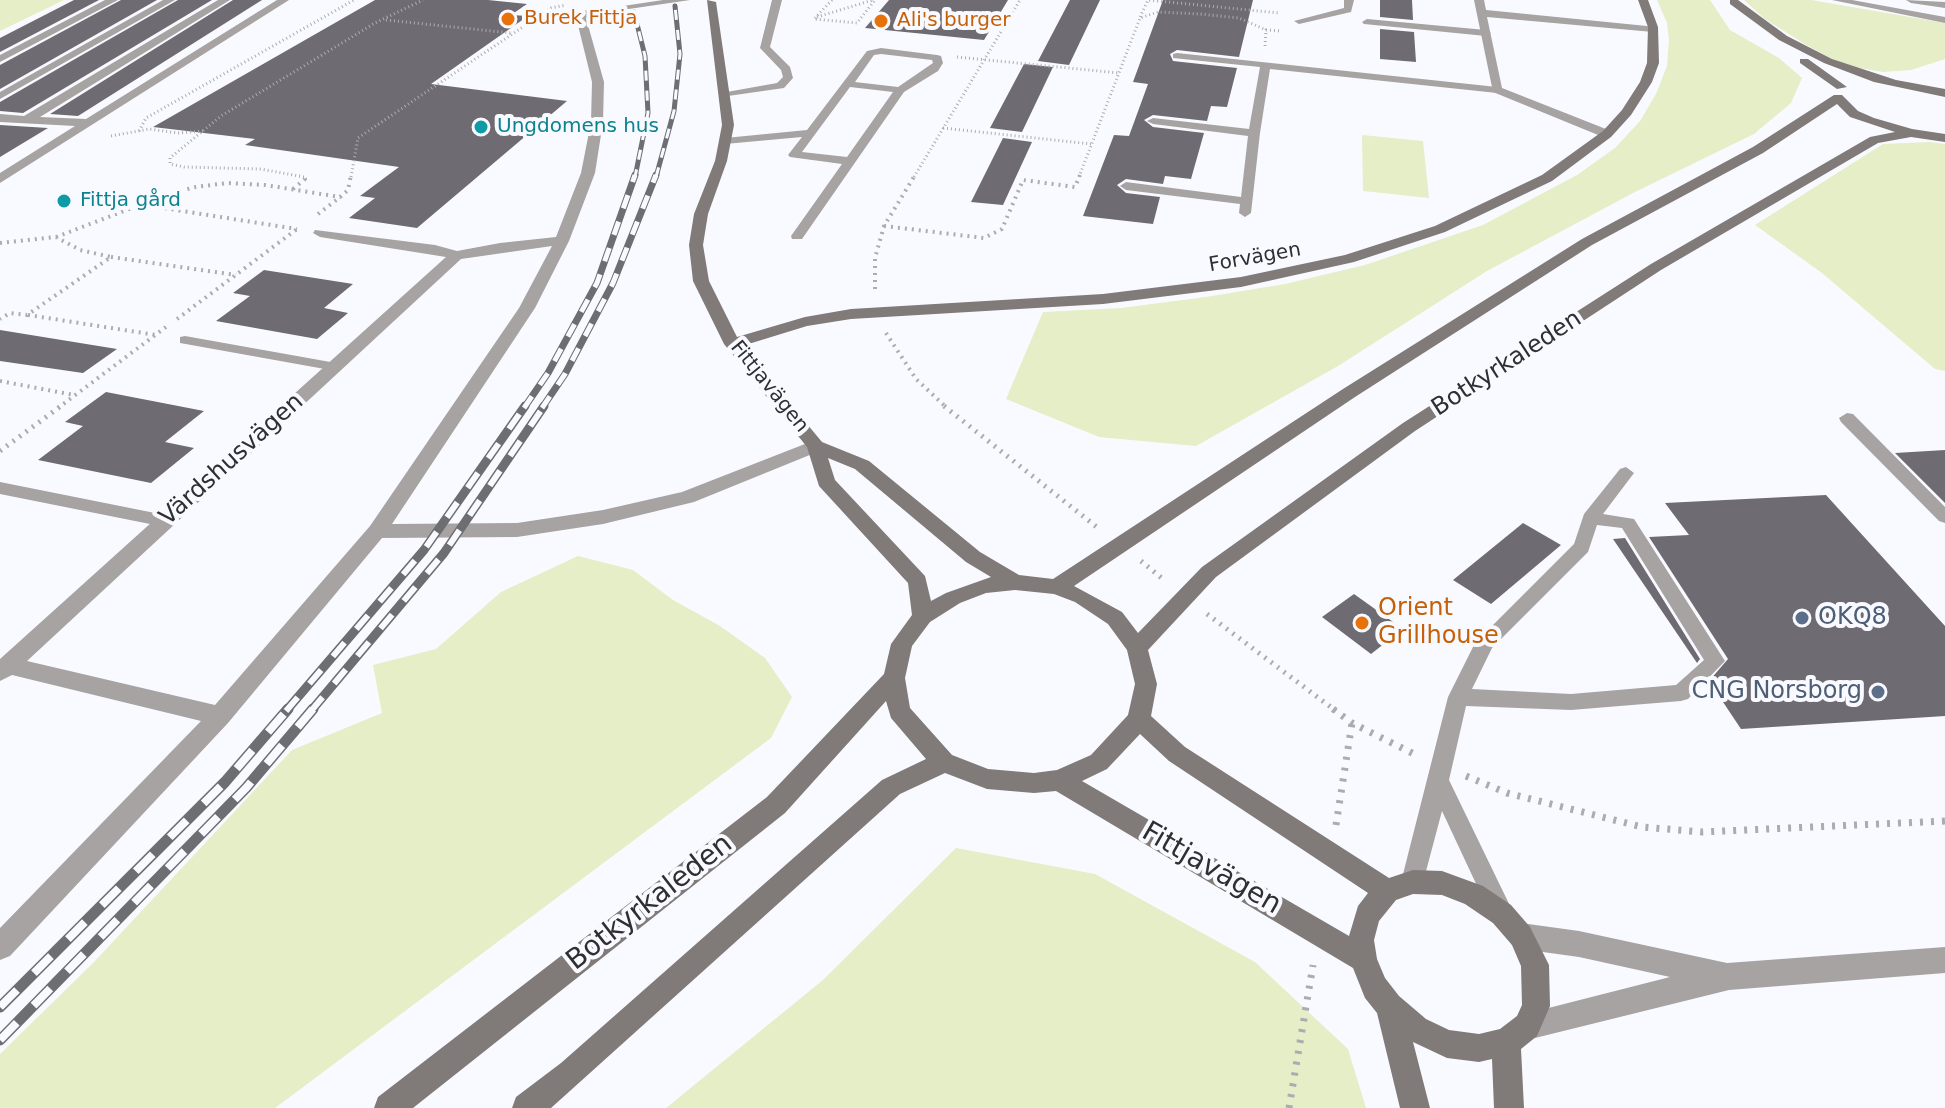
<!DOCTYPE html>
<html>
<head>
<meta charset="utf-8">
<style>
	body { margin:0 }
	canvas { display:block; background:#f9faff }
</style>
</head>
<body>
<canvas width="1945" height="1108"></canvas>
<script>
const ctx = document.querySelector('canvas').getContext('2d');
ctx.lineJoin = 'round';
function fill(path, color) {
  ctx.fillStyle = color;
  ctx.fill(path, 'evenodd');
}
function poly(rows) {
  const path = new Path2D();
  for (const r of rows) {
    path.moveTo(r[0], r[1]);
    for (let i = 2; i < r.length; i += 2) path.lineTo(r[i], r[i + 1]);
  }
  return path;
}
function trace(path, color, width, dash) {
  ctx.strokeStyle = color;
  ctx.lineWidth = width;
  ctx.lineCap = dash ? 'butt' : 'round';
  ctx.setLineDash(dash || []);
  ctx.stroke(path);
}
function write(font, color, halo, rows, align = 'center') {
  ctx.font = font + ' "DejaVu Sans",sans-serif';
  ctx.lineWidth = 8;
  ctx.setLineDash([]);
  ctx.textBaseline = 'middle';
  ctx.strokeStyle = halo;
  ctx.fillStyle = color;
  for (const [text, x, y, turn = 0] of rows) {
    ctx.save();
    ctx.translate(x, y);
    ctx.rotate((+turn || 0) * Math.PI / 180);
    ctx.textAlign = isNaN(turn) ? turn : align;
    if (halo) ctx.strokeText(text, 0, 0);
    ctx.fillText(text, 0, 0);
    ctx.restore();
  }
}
fill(poly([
	[0,0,64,0,0,31],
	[1657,0,1710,0,1730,30,1779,58,1802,78,1791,103,1754,134,1633,193,1487,271,1338,366,1196,446,1099,437,1006,399,1043,312,1121,308,1206,297,1285,284,1365,265,1483,225,1577,175,1615,148,1640,121,1656,94,1667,66,1669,40,1667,23],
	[1744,0,1811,0,1945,23,1945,59,1911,70,1883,72,1860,68,1836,61,1803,43,1765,19],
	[1362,135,1423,141,1429,198,1363,191],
	[1930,142,1945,144,1945,371,1935,369,1822,273,1755,225,1883,144],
	[578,556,633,570,673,600,720,626,765,658,792,697,771,738,275,1108,0,1108,0,1054,94,962,292,750,382,713,373,665,436,649,501,592],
	[956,848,1095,874,1255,962,1348,1049,1366,1108,666,1108,823,980]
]), '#e5eec6');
fill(poly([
	[74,0,99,0,0,52,0,38],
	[121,0,157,0,0,89,0,65],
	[178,0,212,0,23,113,0,111,0,102],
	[233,0,262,0,78,116,50,114],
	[375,0,488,0,527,4,511,15,528,16,431,84,567,101,417,228,349,218,375,198,360,196,399,167,245,145,255,139,153,127],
	[889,0,1008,0,984,40,865,28],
	[1070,0,1100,0,1069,65,1038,61],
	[1163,0,1253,0,1239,57,1177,50,1170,54,1173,61,1237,68,1227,107,1211,106,1207,121,1153,115,1144,120,1153,127,1204,133,1191,179,1165,176,1163,184,1126,179,1117,185,1126,193,1160,197,1153,224,1083,216,1114,135,1129,136,1148,84,1133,82],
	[1380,0,1412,0,1413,20,1380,17],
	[1380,29,1414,32,1416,62,1380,59],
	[1024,64,1053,67,1022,132,990,128],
	[0,125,48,128,0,157],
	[1003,138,1032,142,1003,205,971,202],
	[264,270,353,284,324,308,348,313,317,339,216,321,250,296,233,293],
	[0,330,117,349,83,373,0,361],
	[106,392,204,411,165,442,194,448,151,483,38,460,83,426,65,422],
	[1945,450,1945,503,1895,453],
	[1826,495,1945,626,1945,716,1741,729,1709,681,1728,659,1649,537,1689,535,1665,503],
	[1523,523,1561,545,1491,604,1453,580],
	[1625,538,1700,659,1697,663,1613,539],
	[1354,594,1403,629,1371,654,1322,617]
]), '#6e6b72');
trace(poly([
	[832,0,814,19,857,23,875,0],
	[817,17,873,0],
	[1140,17,1148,0,1279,13],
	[386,20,511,33],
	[1265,46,1266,30,1280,31],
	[957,57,1119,73],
	[943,128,1091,144],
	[139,131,146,118,354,0],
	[111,136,149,129,178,133,203,131],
	[304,177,261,169,184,167,170,164,170,158,221,116,375,23,423,0],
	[351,177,358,138,551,8,566,5],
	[914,177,1020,0],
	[1079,177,1140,18,1158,12,1200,14,1239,18,1266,30]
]), '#abacb1', 3, [1, 3]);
trace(poly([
	[293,189,305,179,302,175],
	[144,205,297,229],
	[318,214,339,198],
	[884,226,984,238,1002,229,1023,180,1075,187,1080,175],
	[56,237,171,193,196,187,227,183,265,185,340,197,348,190,351,175],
	[0,243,56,237,80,250,111,257,27,315,10,313,0,319],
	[111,257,236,275],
	[875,289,875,258,884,226,915,175],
	[28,315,156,335],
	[177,319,297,229],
	[886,333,916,379,947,408],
	[0,381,74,395],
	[58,408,166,327]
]), '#abacb1', 4, [2, 5]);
trace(poly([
	[944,406,1098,528],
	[0,451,61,406],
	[1141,561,1164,580],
	[1207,614,1336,711]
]), '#abacb1', 5, [2, 6]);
trace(poly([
	[1333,709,1352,723,1416,755],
	[1466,776,1507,793,1642,827,1702,832,1945,821],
	[1336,825,1352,723],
	[1289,1108,1313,965]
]), '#abacb1', 7, [3, 8]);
fill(poly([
	[163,0,175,0,0,99,0,92,163,0],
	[663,0,690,0,588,15,583,12,663,0],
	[772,0,782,0,770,47,790,67,793,78,784,88,721,97,721,93,777,83,783,77,781,70,760,48,772,0],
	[1344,0,1354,0,1351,12,1299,24,1294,21,1344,8,1344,0],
	[1832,0,1852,0,1945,17,1945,23,1832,0],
	[1906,0,1945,2,1945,8,1911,3,1906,0],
	[1367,19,1486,30,1491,33,1486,36,1364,24,1362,22,1367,19],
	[881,48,937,55,941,56,943,63,938,71,904,92,802,239,792,239,791,236,842,164,790,157,788,155,802,137,725,144,719,141,725,138,807,130,867,51,881,48],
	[881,54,932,60,933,63,898,87,855,82,874,55,881,54],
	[850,87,893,92,847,157,802,152,850,87],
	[1177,53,1497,87,1502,90,1497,93,1270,69,1260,133,1251,213,1245,217,1239,213,1240,204,1126,190,1120,186,1126,182,1241,197,1248,136,1153,124,1147,121,1153,118,1249,129,1260,67,1173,58,1173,54,1177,53],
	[185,336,336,363,343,367,336,371,180,343,180,337,185,336],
	[1847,413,1853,414,1945,507,1945,523,1939,521,1841,422,1839,418,1847,413],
	[1626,467,1634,473,1603,514,1634,519,1725,661,1688,699,1681,701,1571,710,1466,706,1449,780,1513,912,1509,920,1501,923,1493,920,1442,811,1421,890,1413,893,1405,890,1401,882,1448,697,1475,643,1574,544,1584,514,1620,469,1626,467],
	[1597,525,1622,528,1704,660,1676,685,1571,694,1472,689,1492,648,1588,552,1597,525],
	[0,482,165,515,174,521,165,527,0,494,0,482]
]), '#a7a3a2');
fill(poly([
	[105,0,118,0,0,62,0,55,105,0],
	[218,0,230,0,40,117,86,119,277,0,289,0,0,183,0,173,75,126,0,122,0,114,24,116,218,0],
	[1474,0,1484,0,1486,10,1657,27,1657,31,1653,32,1487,17,1502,88,1611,131,1611,137,1603,137,1493,92,1474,0],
	[584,10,593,12,586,18,604,82,603,122,595,173,569,241,535,308,392,524,517,523,603,510,682,492,810,442,816,440,825,446,822,450,694,502,603,524,517,537,382,538,228,723,10,956,0,960,0,928,201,721,12,675,0,681,0,659,446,257,320,237,313,233,315,230,435,245,457,251,500,243,556,237,581,173,591,122,592,82,576,17,584,10],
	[552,246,519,308,370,526,215,705,27,661,461,259,552,246],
	[1521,923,1579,931,1727,963,1945,947,1945,973,1729,990,1527,1040,1517,1036,1513,1026,1517,1016,1670,977,1579,957,1521,949,1512,945,1508,936,1512,927,1521,923]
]), '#a7a3a2');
fill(poly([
	[707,0,716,2,734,125,727,161,708,214,703,245,709,281,737,337,805,317,851,309,1103,294,1241,277,1345,255,1435,226,1542,175,1603,131,1622,110,1640,82,1647,63,1648,27,1638,0,1648,0,1658,27,1659,63,1652,82,1631,115,1611,137,1552,181,1445,232,1354,262,1241,287,1103,304,851,319,807,326,742,346,822,442,869,461,980,552,1019,575,1053,579,1343,389,1582,239,1753,147,1834,95,1842,95,1858,111,1874,118,1912,129,1945,134,1945,142,1911,137,1878,143,1661,270,1415,431,1216,577,1148,650,1157,684,1151,716,1185,747,1389,878,1413,870,1442,871,1483,886,1511,905,1530,927,1549,965,1550,1006,1537,1036,1521,1049,1524,1108,1494,1108,1492,1059,1479,1062,1447,1058,1413,1042,1430,1108,1400,1108,1377,1013,1365,998,1353,968,1056,791,1034,793,987,789,945,773,900,794,551,1108,512,1108,516,1097,561,1063,882,780,926,759,891,718,886,701,785,813,413,1108,374,1108,378,1097,767,797,884,674,891,644,912,615,908,583,819,486,807,447,724,344,693,281,689,245,694,214,715,161,722,125,707,0],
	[1837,104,1850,117,1895,132,1870,137,1651,264,1403,423,1202,567,1138,633,1122,612,1074,586,1355,397,1592,245,1763,153,1837,104],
	[828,458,855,469,966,562,991,577,946,593,931,601,925,576,835,480,828,458],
	[1015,590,1054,594,1075,602,1108,624,1127,650,1135,684,1128,715,1091,755,1057,770,1034,773,988,769,952,755,910,708,905,678,912,646,930,622,960,603,986,593,1015,590],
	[1140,734,1169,761,1368,893,1358,906,1349,936,1082,781,1107,769,1140,734],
	[1413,894,1442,895,1465,904,1493,923,1512,945,1521,966,1522,1005,1517,1016,1500,1029,1479,1034,1449,1030,1426,1019,1399,996,1385,978,1377,959,1374,940,1379,921,1396,900,1413,894],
	[1730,0,1738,0,1787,36,1832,59,1896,80,1945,89,1945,97,1874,82,1824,63,1779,40,1730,4,1730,0],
	[1800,59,1808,59,1847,87,1837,89,1800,63,1800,59]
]), '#807a78');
const railFar3 = poly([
	[634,12,645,56,648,113,635,177],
	[656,177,674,111,680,54,675,6]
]);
const railFar2 = poly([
	[524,408,548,373,597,283,635,175],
	[542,408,565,374,613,283,656,175]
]);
const railFar1 = poly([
	[286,711,424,550,525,406],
	[311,711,444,553,544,406]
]);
const rail = poly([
	[0,1007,225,782,288,709],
	[0,1040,246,788,313,709]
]);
trace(railFar3, '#6d6e72', 5);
trace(railFar2, '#6d6e72', 7);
trace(railFar1, '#6d6e72', 9);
trace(rail, '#6d6e72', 11);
trace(railFar3, '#f9faff', 3, [10]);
trace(railFar2, '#f9faff', 5, [14]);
trace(railFar1, '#f9faff', 6, [18]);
trace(rail, '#f9faff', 8, [24]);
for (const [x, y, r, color] of [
	[508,19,8,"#e8710a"],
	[881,21,8,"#e8710a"],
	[481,127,8,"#0f9aa8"],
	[64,201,8,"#0f9aa8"],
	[1802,618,8,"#5c6f8a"],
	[1362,623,8,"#e8710a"],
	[1878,692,8,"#5c6f8a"]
]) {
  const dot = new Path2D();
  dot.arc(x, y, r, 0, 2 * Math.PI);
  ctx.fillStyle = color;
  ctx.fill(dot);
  trace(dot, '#f9faff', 3);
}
write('20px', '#c56008', '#f9faff', [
	["Burek Fittja",524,19],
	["Ali's burger",897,21]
], 'left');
write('20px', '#0d838f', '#f9faff', [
	["Ungdomens hus",497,127],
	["Fittja gård",80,201]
], 'left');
write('20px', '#2f2f33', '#f9faff', [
	["Forvägen",1255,258,-10],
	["Fittjavägen",769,387,51]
]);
write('24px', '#2f2f33', '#f9faff', [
	["Botkyrkaleden",1507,364,-33],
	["Värdshusvägen",232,460,-42]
]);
write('24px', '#c56008', '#f9faff', [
	["Orient",1378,609],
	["Grillhouse",1378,637]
], 'left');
write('24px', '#4e5e75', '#f9faff', [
	["OKQ8",1818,618],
	["CNG Norsborg",1862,692,"right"]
], 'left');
write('28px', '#2f2f33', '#f9faff', [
	["Fittjavägen",1211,869,30],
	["Botkyrkaleden",650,903,-38]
]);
</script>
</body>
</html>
